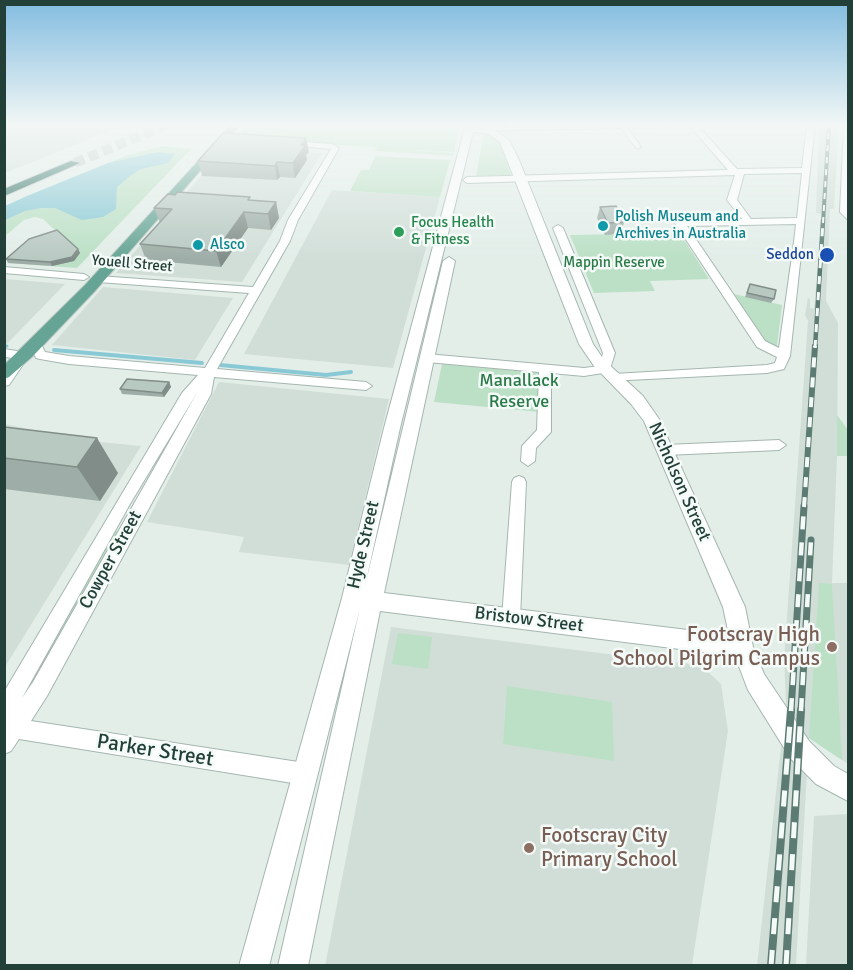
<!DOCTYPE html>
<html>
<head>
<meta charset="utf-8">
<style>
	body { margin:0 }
	#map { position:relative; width:853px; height:970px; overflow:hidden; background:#e3eee9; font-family:Signika,sans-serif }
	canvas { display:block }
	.frame { position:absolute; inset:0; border:6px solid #224038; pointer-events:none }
</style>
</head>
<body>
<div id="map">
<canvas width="853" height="970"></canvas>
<div class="frame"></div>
</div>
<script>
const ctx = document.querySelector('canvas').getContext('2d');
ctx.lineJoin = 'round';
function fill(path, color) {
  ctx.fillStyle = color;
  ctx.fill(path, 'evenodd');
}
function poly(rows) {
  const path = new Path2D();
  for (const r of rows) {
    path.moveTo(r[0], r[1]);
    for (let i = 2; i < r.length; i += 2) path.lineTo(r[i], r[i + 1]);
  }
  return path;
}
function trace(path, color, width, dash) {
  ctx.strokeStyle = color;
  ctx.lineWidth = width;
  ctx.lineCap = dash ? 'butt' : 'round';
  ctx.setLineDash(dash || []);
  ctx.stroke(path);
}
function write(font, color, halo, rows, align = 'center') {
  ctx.font = font + ' Signika,sans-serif';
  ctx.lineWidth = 5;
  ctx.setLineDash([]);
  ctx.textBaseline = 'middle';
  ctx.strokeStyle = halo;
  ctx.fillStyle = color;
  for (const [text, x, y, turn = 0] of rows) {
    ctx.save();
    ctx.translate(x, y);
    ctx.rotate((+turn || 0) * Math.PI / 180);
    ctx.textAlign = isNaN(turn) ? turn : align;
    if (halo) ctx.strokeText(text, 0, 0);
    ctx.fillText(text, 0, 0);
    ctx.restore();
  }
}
fill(poly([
	[5,124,127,124,5,173],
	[819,124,839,124,834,209,830,209,826,301,838,323,837,456,832,583,848,583,848,764,809,738,796,965,757,966,786,701,784,659,808,321,805,315,808,298,810,299,810,308,814,309,819,251,822,214,816,213],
	[226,147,322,153,242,282,116,273],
	[332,190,440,197,393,368,244,354],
	[5,279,65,284,5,346],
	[103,287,233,298,195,360,52,345],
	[219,382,389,399,349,565,239,552,244,537,147,522],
	[5,424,81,440,141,446,5,667],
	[391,627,689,664,705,669,721,684,728,731,692,965,325,966],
	[848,814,848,965,806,965,814,816]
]), '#d1ded8');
fill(poly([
	[247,124,460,124,454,152,401,149,454,153,453,156,375,151,377,147,280,142,237,135],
	[484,132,497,136,511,175,476,176],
	[163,146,191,149,77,268,8,263,31,243,58,233,43,219,35,217,24,220,5,236,5,206,128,155],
	[375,156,450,160,440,197,350,191,361,170,369,170],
	[680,233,709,279,650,281,655,291,594,293,570,235],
	[734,294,782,305,777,346,766,343],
	[442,364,542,373,540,412,434,402],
	[837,415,848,430,848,456,837,456],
	[116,531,120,532,33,686,25,687,113,533],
	[819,583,832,584,842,760,809,738],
	[398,633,432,637,428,669,392,664],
	[507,686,612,702,614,761,503,744]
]), '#bbe0c5');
fill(poly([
	[158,152,175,154,168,163,141,169,130,176,117,187,116,209,103,217,82,220,55,208,41,208,25,211,5,220,5,206,27,196,108,163]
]), '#89c9d5');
trace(poly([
	[4,346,7,346]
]), '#89c9d5', 3);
trace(poly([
	[54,350,202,363],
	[220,365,326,375,351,372]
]), '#89c9d5', 4);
trace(poly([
	[75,163,168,124]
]), '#bccbc6', 10, [10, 5]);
const minor = poly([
	[588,124,696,124,737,169,802,168,807,124,815,124,790,356,784,369,767,373,609,381,608,378,609,375,614,374,767,365,775,363,777,357,757,347,675,223,680,220,742,219,727,200,735,175,467,183,463,180,467,177,728,170,690,126,628,128,641,147,637,149,621,128,479,131,475,129,479,127,588,124],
	[802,173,797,218,751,219,737,200,744,174,802,173],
	[796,224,794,242,779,348,765,341,687,226,796,224],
	[844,124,848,124,848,220,840,212,844,124],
	[289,141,332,144,339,148,298,220,290,241,217,369,366,382,372,386,366,390,214,377,211,394,47,696,31,721,305,763,312,767,316,774,312,781,305,785,19,739,11,751,4,754,4,692,182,393,198,375,69,364,40,359,36,358,30,345,36,341,40,342,45,352,69,356,205,368,249,293,98,282,93,279,98,276,253,287,280,241,288,220,331,149,286,145,286,141,289,141],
	[198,391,33,682,22,698,130,504,198,391],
	[558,225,563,228,615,353,609,372,584,376,551,373,551,432,536,448,535,461,528,466,521,461,522,446,537,430,539,372,427,362,421,358,427,354,584,368,600,366,603,353,553,228,558,225],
	[4,267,84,274,89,277,84,280,4,273,4,267],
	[4,349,17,351,19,354,13,358,4,357,4,349],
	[779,440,786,445,779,450,666,455,659,450,666,445,779,440],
	[519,476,524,478,526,482,520,618,517,624,511,626,505,624,502,618,512,482,514,478,519,476]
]);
const tertiary = poly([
	[466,124,495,130,509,140,519,160,593,344,604,360,643,396,659,419,745,607,753,647,764,674,809,741,834,766,848,774,848,801,816,784,791,759,748,690,735,656,380,611,308,966,278,966,360,608,269,966,239,966,342,598,384,428,466,124],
	[473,132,489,134,500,142,579,344,594,366,631,404,644,421,723,607,729,635,384,593,455,261,449,257,443,261,364,590,400,428,473,132]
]);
const secondary = poly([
	[14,361,22,366,9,385,4,386,4,369,9,363,14,361]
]);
const primary = poly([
	[232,124,241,124,95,291,33,356,9,377,4,379,4,365,85,285,232,124]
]);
const motorway = poly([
	[71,161,80,163,4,196,4,189,71,161]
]);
trace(minor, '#a5b6b0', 2);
trace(tertiary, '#a5b6b0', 2);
trace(secondary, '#a1bab1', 2);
trace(primary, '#c1cac7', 2);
trace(motorway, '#c1cac7', 2);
fill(minor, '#fff');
fill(tertiary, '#fff');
fill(secondary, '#fff');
fill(primary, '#66a595');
fill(motorway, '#2c6e61');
const railFar4 = poly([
	[823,223,829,124]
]);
const railFar3 = poly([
	[815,348,823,221]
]);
const railFar2 = poly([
	[804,507,815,346]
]);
const railFar1 = poly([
	[791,711,804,506],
	[801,711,811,540]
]);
const rail = poly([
	[771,966,791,710],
	[786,966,801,710]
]);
trace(railFar4, '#5c7c73', 4);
trace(railFar3, '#5c7c73', 4.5);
trace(railFar2, '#5c7c73', 6);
trace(railFar1, '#5c7c73', 7);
trace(rail, '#5c7c73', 8);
trace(railFar4, '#f4faf7', 2, [6]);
trace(railFar3, '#f4faf7', 3, [8]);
trace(railFar2, '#f4faf7', 4, [10]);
trace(railFar1, '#f4faf7', 4.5, [13]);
trace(rail, '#f4faf7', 5, [16]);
fill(poly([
	[309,152,306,155,307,160,295,178,280,177,277,180,202,176,198,161],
	[251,201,276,202,279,218,271,230,248,228,221,267,146,260,140,244,160,223,154,208],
	[600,207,624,222,621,234,605,235,597,218],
	[78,249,80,253,74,261,52,266,8,263,6,259],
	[750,284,774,299,771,303,745,297],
	[169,382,171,387,164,397,122,394,120,389],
	[4,427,118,473,100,501,4,489]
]), '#9eada7');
fill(poly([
	[306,138,309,152,306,155,307,160,295,178,293,163,301,145],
	[277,162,280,177,277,180,275,166],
	[276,202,279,218,271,230,268,214],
	[244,212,248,228,221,267,216,251],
	[78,249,80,253,74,261,52,266,50,262],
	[169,382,171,387,164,397,162,393],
	[97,438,118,473,100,501,77,467]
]), '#818d88');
const building = poly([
	[223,133,306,138,301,145,305,146,293,163,277,162,275,166,198,161,223,133],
	[177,192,250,197,248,200,276,202,268,214,244,212,216,251,140,244,172,209,154,208,168,194,175,195,177,192],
	[616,206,624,222,608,223,600,207,616,206],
	[57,230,78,249,72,257,50,262,6,259,29,239,57,230],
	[750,284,776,290,774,299,747,293,750,284],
	[127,379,169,382,162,393,120,389,127,379],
	[4,427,97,438,77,467,4,458,4,427]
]);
fill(building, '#b8c9c2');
trace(building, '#818d88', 1.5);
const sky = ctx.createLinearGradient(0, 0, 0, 260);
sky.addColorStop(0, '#82bce0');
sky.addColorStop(0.48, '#f2f7f5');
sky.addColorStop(1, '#f2f7f500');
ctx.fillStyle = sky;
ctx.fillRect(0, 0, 853, 260);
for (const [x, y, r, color] of [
	[603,226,6,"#0f9aa8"],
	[399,232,6,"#2e9e5b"],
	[198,245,6,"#0f9aa8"],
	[827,255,8,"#1a4fb4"],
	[832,647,6,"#8d6e63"],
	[529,848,6,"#8d6e63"]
]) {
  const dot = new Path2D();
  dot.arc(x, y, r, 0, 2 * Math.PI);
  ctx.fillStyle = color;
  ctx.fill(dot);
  trace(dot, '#f4faf7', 2);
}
write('15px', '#0d838f', '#f4faf7', [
	["Polish Museum and",615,217],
	["Archives in Australia",615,234],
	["Alsco",210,245]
], 'left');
write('15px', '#27864d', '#f4faf7', [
	["Focus Health",411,223],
	["& Fitness",411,240]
], 'left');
write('15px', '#164399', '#f4faf7', [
	["Seddon",814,255]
], 'right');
write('15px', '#2a7a49', '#f4faf7', [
	["Mappin Reserve",614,263]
]);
write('15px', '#224038', '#f4faf7', [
	["Youell Street",132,264,5]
]);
write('18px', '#2a7a49', '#f4faf7', [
	["Manallack",519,381],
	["Reserve",519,402]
]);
write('18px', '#224038', '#f4faf7', [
	["Nicholson Street",679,482,66],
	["Hyde Street",364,545,-77],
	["Cowper Street",111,560,-61],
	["Bristow Street",529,620,7]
]);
write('21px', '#785e54', '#f4faf7', [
	["Footscray High",820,635],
	["School Pilgrim Campus",820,659],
	["Footscray City",541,836,"left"],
	["Primary School",541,860,"left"]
], 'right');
write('21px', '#224038', '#f4faf7', [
	["Parker Street",155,751,9]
]);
</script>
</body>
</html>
